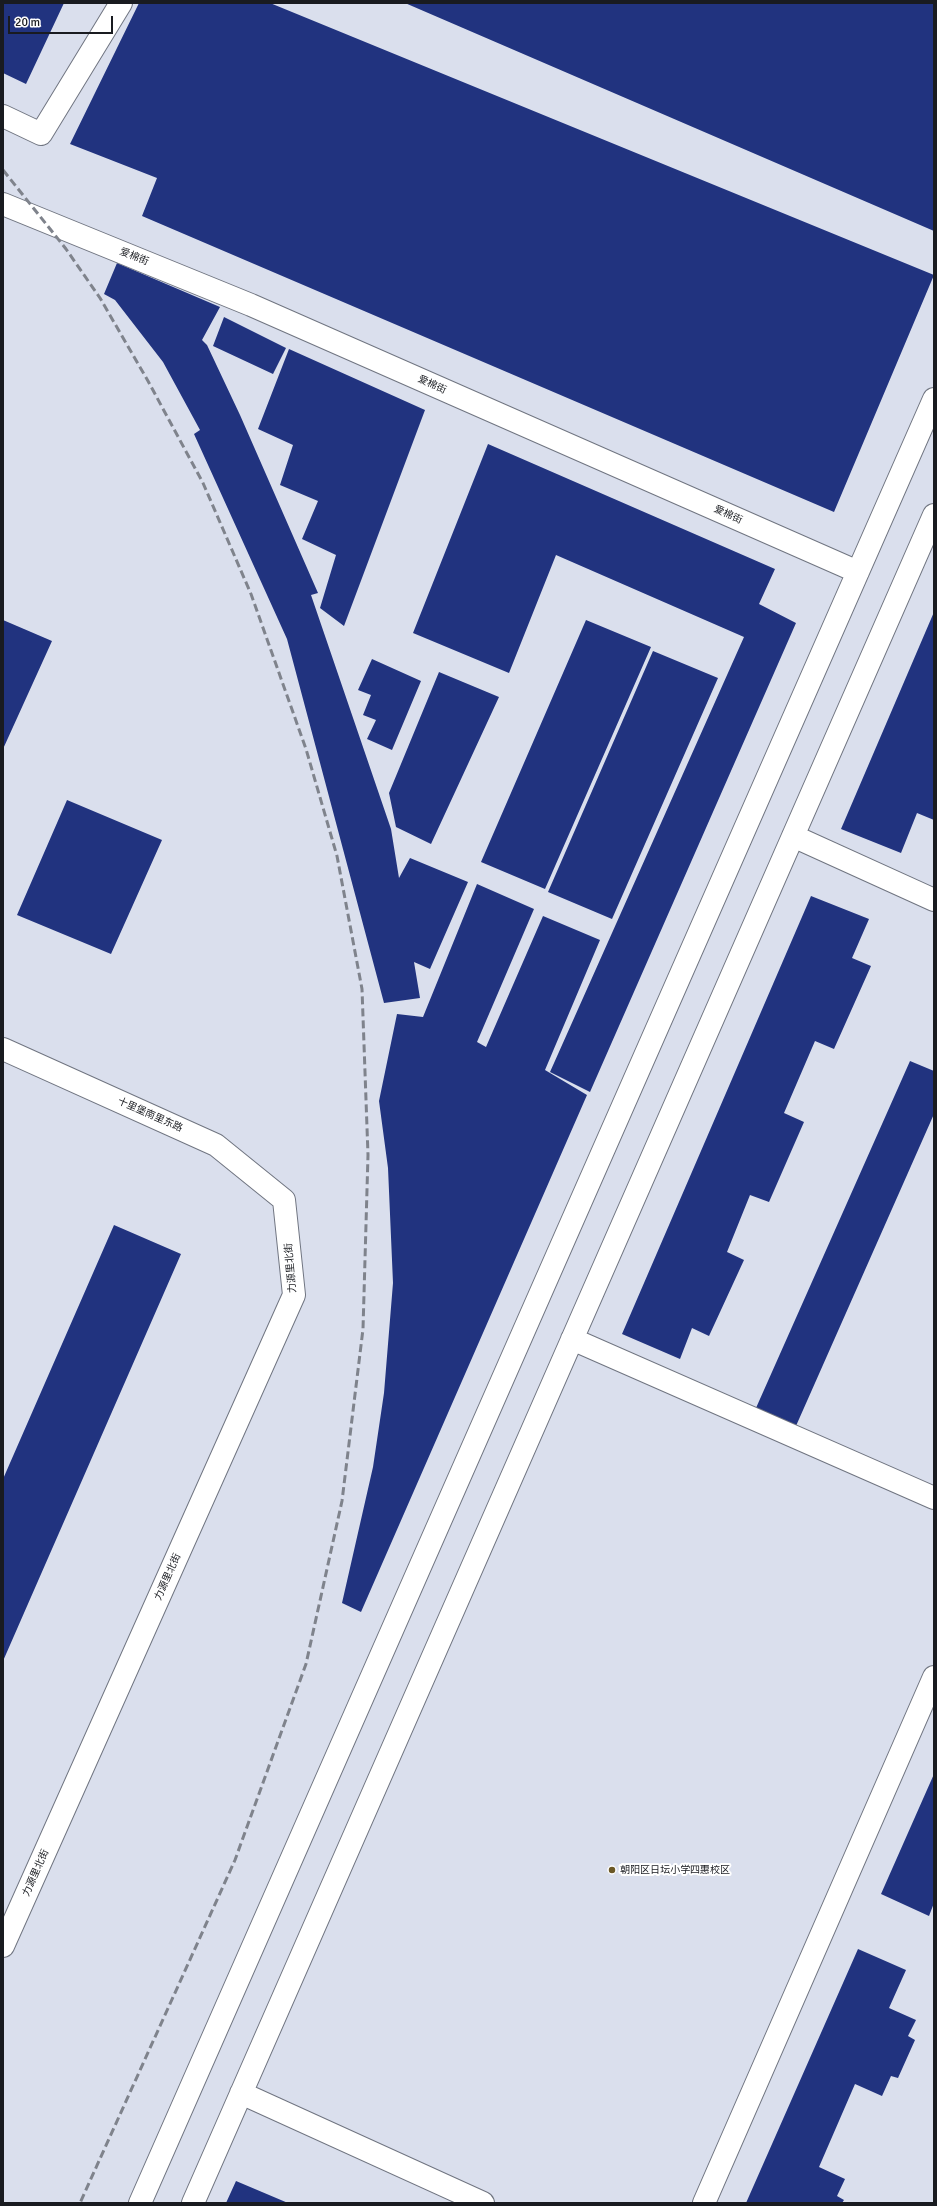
<!DOCTYPE html>
<html>
<head>
<meta charset="utf-8">
<style>
	body { margin:0 }
	#map { position:relative; width:937px; height:2206px; overflow:hidden; background:#dadfed; font-family:Signika,sans-serif }
	canvas { display:block }
	.frame { position:absolute; inset:0; border:4px solid #191b20; pointer-events:none }
	.scale { position:absolute; left:8px; top:16px; width:105px; height:18px; box-sizing:border-box; border:2px solid #191b20; border-top:0; padding-left:5px; font-size:12px; line-height:14px; white-space:nowrap; color:#191b20; -webkit-text-stroke:3px #fff; paint-order:stroke }
</style>
</head>
<body>
<div id="map">
<canvas width="937" height="2206"></canvas>
<div class="frame"></div>
<div class="scale">20 m</div>
</div>
<script>
const ctx = document.querySelector('canvas').getContext('2d');
ctx.lineJoin = 'round';
function fill(path, color) {
  ctx.fillStyle = color;
  ctx.fill(path, 'evenodd');
}
function poly(rows) {
  const path = new Path2D();
  for (const r of rows) {
    path.moveTo(r[0], r[1]);
    for (let i = 2; i < r.length; i += 2) path.lineTo(r[i], r[i + 1]);
  }
  return path;
}
function trace(path, color, width, dash) {
  ctx.strokeStyle = color;
  ctx.lineWidth = width;
  ctx.lineCap = dash ? 'butt' : 'round';
  ctx.setLineDash(dash || []);
  ctx.stroke(path);
}
function write(font, color, halo, rows, align = 'center') {
  ctx.font = font + ' Signika,"Noto Sans SC",sans-serif';
  ctx.lineWidth = 4;
  ctx.setLineDash([]);
  ctx.textBaseline = 'middle';
  ctx.strokeStyle = halo;
  ctx.fillStyle = color;
  for (const [text, x, y, turn = 0] of rows) {
    ctx.save();
    ctx.translate(x, y);
    ctx.rotate((+turn || 0) * Math.PI / 180);
    ctx.textAlign = isNaN(turn) ? turn : align;
    if (halo) ctx.strokeText(text, 0, 0);
    ctx.fillText(text, 0, 0);
    ctx.restore();
  }
}
fill(poly([
	[3,3,64,3,26,84,3,73],
	[139,3,270,3,934,275,834,512,142,216,157,178,70,144],
	[405,3,934,3,934,231],
	[117,263,220,307,202,340,207,345,240,415,318,593,311,595,391,829,399,878,410,858,468,882,430,969,414,962,420,998,384,1003,287,639,194,434,200,430,163,362,115,300,104,294],
	[224,317,286,348,273,374,213,346],
	[289,349,425,410,344,626,320,608,336,555,302,539,318,501,280,485,293,445,258,429],
	[488,444,775,569,759,604,796,623,590,1092,550,1072,744,637,556,555,509,673,413,633],
	[934,612,934,820,917,813,901,853,841,829],
	[3,620,52,641,3,749],
	[586,620,651,647,545,889,481,862],
	[653,651,718,678,612,919,548,892],
	[372,659,421,681,392,750,367,739,376,720,363,715,371,695,358,690],
	[439,672,499,697,431,844,396,827,389,793],
	[67,800,162,840,111,954,17,915],
	[477,884,534,909,477,1042,486,1047,543,916,600,940,545,1070,587,1095,361,1612,342,1603,373,1467,384,1393,393,1283,388,1168,379,1101,397,1014,423,1017],
	[811,896,869,919,852,958,871,966,834,1049,815,1041,784,1113,804,1122,769,1202,750,1195,727,1252,744,1260,709,1336,692,1328,680,1359,622,1334],
	[910,1061,934,1071,934,1114,788,1444,748,1426],
	[114,1225,181,1254,3,1661,3,1479],
	[934,1774,934,1903,929,1916,881,1894],
	[858,1949,906,1970,889,2008,916,2020,908,2036,915,2040,898,2078,891,2076,882,2096,855,2084,819,2167,845,2179,837,2196,844,2200,842,2203,746,2203],
	[236,2181,288,2203,226,2203]
]), '#21337f');
const minor = poly([
	[3,116,41,134,121,3],
	[3,204,251,305,858,572],
	[793,836,934,900],
	[3,1049,216,1145,284,1200,294,1295,3,1946],
	[572,1339,934,1498],
	[241,2093,483,2203],
	[140,2203,934,399],
	[193,2203,934,515],
	[704,2203,934,1677]
]);
trace(minor, '#707581', 24);
trace(minor, '#fff', 22);
trace(poly([
	[3,170,66,249,100,298,148,381,203,483,251,594,306,749,337,856,362,989,368,1155,363,1329,342,1501,306,1664,235,1860,80,2203]
]), '#7f838c', 3, [8, 4]);
for (const [x, y, r, color] of [
	[612,1870,4,"#6b5826"]
]) {
  const dot = new Path2D();
  dot.arc(x, y, r, 0, 2 * Math.PI);
  ctx.fillStyle = color;
  ctx.fill(dot);
  trace(dot, '#fff', 1.5);
}
write('10px', '#191b20', '#fff', [
	["爱棉街",134,257,22],
	["爱棉街",432,385,24],
	["爱棉街",728,515,24],
	["十里堡南里东路",150,1115,24],
	["力源里北街",291,1268,-95],
	["力源里北街",168,1577,-66],
	["力源里北街",36,1873,-66]
]);
write('10px', '#191b20', '#fff', [
	["朝阳区日坛小学四惠校区",620,1870]
], 'left');
</script>
</body>
</html>
